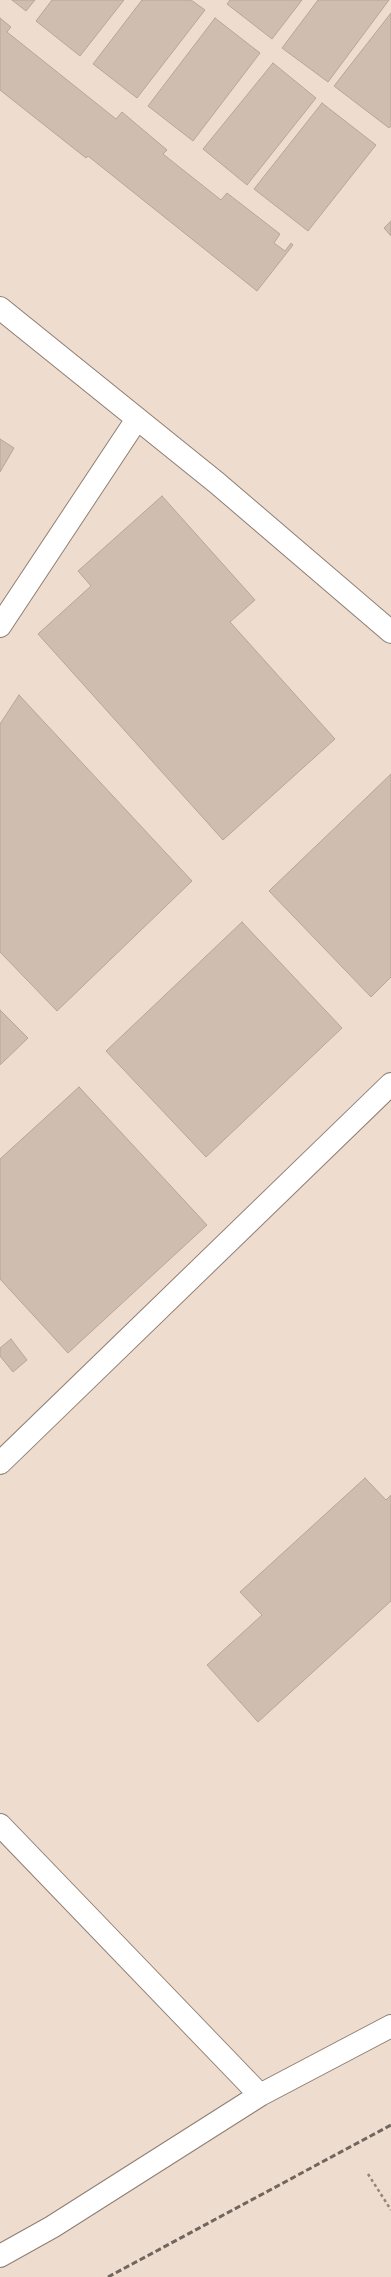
<!DOCTYPE html>
<html>
<head>
<meta charset="utf-8">
<style>
	body { margin:0 }
	canvas { display:block; background:#eedcce }
</style>
</head>
<body>
<canvas width="391" height="2277"></canvas>
<script>
const ctx = document.querySelector('canvas').getContext('2d');
ctx.lineJoin = 'round';
function fill(path, color) {
  ctx.fillStyle = color;
  ctx.fill(path, 'evenodd');
}
function poly(rows) {
  const path = new Path2D();
  for (const r of rows) {
    path.moveTo(r[0], r[1]);
    for (let i = 2; i < r.length; i += 2) path.lineTo(r[i], r[i + 1]);
  }
  return path;
}
function trace(path, color, width, dash) {
  ctx.strokeStyle = color;
  ctx.lineWidth = width;
  ctx.lineCap = dash ? 'butt' : 'round';
  ctx.setLineDash(dash || []);
  ctx.stroke(path);
}
const building = poly([
	[12,0,35,0,26,11,12,0],
	[52,0,124,0,80,56,36,21,52,0],
	[142,0,191,0,205,10,137,98,93,64,142,0],
	[230,0,302,0,272,39,227,4,230,0],
	[318,0,389,0,328,82,282,48,318,0],
	[391,13,391,126,389,128,334,86,391,13],
	[0,18,11,27,7,32,116,119,122,112,167,150,163,154,221,200,227,193,280,234,274,243,285,251,291,243,293,245,257,291,88,156,86,158,0,90,0,18],
	[215,18,260,53,193,141,148,106,215,18],
	[273,63,316,98,247,185,203,149,273,63],
	[322,103,376,145,308,231,254,189,322,103],
	[391,221,391,236,384,228,391,221],
	[0,439,14,448,0,472,0,439],
	[162,496,255,600,230,622,335,739,223,840,38,634,91,586,78,571,162,496],
	[19,695,192,881,57,1011,0,952,0,724,19,695],
	[391,774,391,977,371,997,269,891,391,774],
	[242,922,342,1028,206,1157,106,1051,242,922],
	[0,1010,28,1038,0,1065,0,1010],
	[79,1087,207,1225,68,1353,0,1279,0,1159,79,1087],
	[11,1339,27,1360,13,1372,0,1356,0,1348,11,1339],
	[365,1478,386,1500,391,1495,391,1601,258,1722,207,1665,262,1615,240,1592,365,1478]
]);
fill(building, '#cfbeaf');
trace(building, '#b7a698', 1);
const minor = poly([
	[0,308,217,483,391,632],
	[0,626,137,419],
	[0,1463,391,1084],
	[0,1825,260,2095,52,2227,0,2256],
	[260,2095,391,2026]
]);
trace(minor, '#8e7e71', 24);
trace(poly([
	[368,2174,391,2210]
]), '#91847a', 2.5, [3, 3]);
trace(minor, '#fff', 22);
trace(poly([
	[108,2277,391,2125]
]), '#71665d', 3, [6, 3]);
</script>
</body>
</html>
